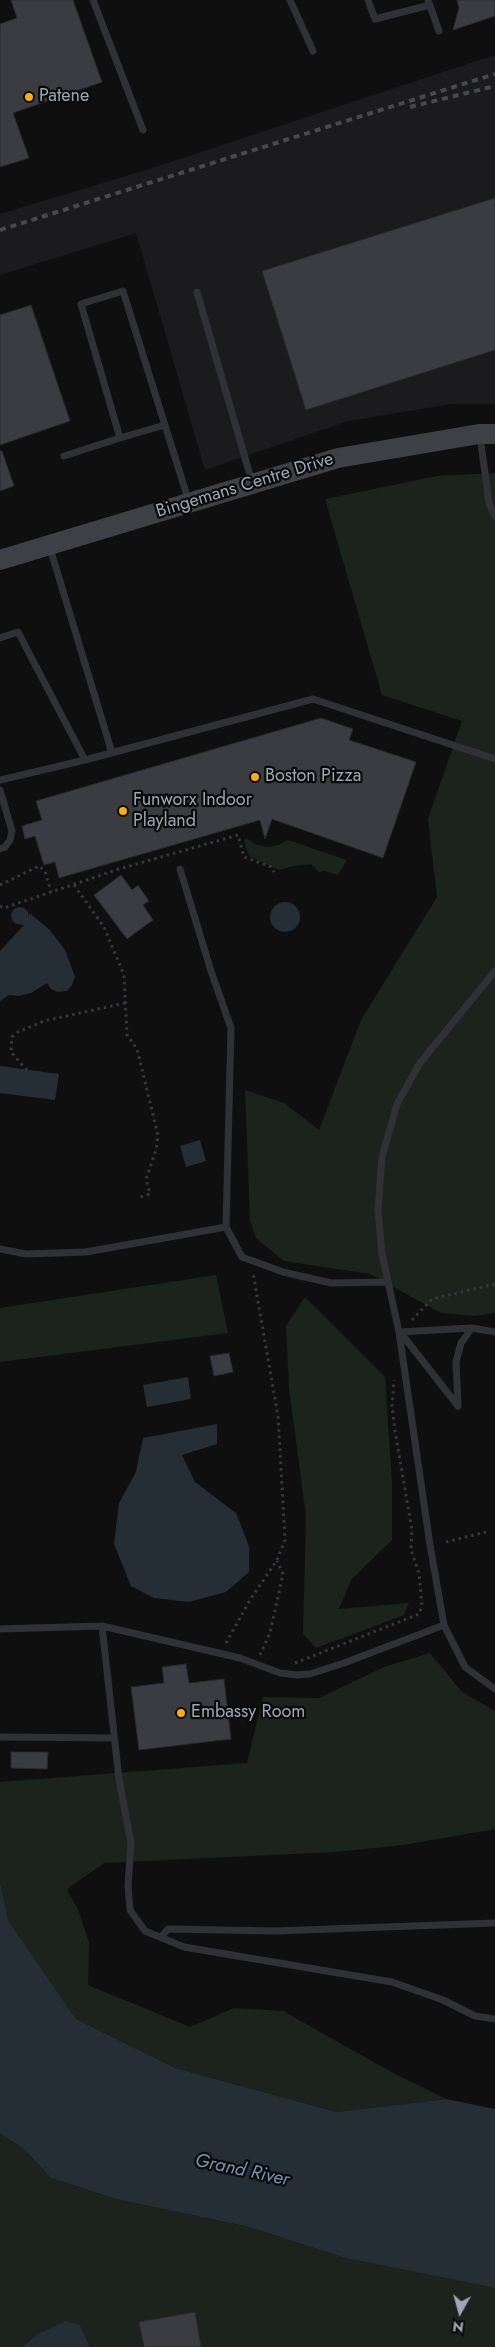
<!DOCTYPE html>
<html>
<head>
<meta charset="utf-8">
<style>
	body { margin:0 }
	#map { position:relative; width:495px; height:2347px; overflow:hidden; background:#0f0f10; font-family:Jost,sans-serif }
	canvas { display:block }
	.north { position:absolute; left:435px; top:2287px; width:50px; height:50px; -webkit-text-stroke:4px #0a0a0b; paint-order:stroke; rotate:187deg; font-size:14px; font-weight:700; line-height:20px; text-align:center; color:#9fa6b3 }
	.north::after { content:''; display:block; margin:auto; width:18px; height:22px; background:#9fa6b3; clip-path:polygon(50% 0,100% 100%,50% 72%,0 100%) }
</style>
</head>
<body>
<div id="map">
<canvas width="495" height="2347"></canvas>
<div class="north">N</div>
</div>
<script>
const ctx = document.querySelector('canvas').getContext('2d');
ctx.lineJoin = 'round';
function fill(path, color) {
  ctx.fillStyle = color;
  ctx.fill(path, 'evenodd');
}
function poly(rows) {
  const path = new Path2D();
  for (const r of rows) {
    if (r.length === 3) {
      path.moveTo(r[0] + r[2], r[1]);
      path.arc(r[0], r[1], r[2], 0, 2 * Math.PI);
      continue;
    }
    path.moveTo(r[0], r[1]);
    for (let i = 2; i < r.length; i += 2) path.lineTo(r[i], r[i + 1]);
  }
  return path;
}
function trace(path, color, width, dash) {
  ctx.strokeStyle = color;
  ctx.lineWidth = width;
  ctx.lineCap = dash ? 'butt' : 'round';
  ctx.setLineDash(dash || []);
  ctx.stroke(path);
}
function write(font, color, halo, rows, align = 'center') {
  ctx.font = font + ' Jost,sans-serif';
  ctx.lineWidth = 4.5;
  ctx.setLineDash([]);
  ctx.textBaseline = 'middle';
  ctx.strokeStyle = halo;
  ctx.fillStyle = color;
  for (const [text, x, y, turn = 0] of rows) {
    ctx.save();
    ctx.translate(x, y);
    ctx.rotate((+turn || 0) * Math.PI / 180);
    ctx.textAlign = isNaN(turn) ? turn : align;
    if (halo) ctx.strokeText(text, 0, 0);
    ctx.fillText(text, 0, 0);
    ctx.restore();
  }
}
fill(poly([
	[495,55,495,404,452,404,348,421,205,470,136,233,0,275,0,214,143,171]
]), '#1b1b1e');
fill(poly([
	[495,473,495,1313,473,1316,441,1313,370,1274,284,1261,256,1238,250,1220,245,1090,284,1103,319,1130,361,1020,437,897,428,819,462,721,382,695,325,499,437,476],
	[248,839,255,844,267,847,279,845,288,840,347,860,338,875,325,871,319,872,311,864,293,866,279,870,249,856,244,840],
	[216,1275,228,1333,0,1362,0,1308],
	[305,1297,385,1377,392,1482,392,1540,351,1580,339,1609,409,1603,404,1615,316,1648,303,1634,306,1516,289,1388,286,1326],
	[430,1653,462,1692,495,1711,495,1829,403,1845,335,1852,104,1863,67,1889,79,1912,89,1943,88,1985,190,2027,234,2008,283,2011,395,2074,446,2099,337,2112,175,2068,76,2019,8,1920,0,1882,0,1782,247,1763,263,1697,319,1698,384,1667],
	[0,2133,25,2150,51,2178,116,2199,249,2227,345,2258,495,2288,495,2347,90,2347,80,2325,38,2334,22,2347,0,2347]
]), '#1b231c');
fill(poly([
	[285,917,15],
	[19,907,24,908,28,912,28,918,29,913,50,930,65,950,75,977,72,985,67,991,58,992,51,989,47,983,31,993,19,996,9,995,0,1001,0,951,24,925,16,924,12,920,11,914,14,909],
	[0,1066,59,1074,55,1100,0,1093],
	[200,1140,206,1161,186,1167,180,1146],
	[188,1377,191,1399,147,1407,143,1385],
	[217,1424,217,1444,182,1455,195,1482,236,1513,249,1546,249,1572,226,1592,189,1602,154,1598,131,1586,114,1544,119,1503,136,1472,143,1438],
	[0,1882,8,1920,76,2019,175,2068,337,2112,446,2099,495,2109,495,2288,345,2258,249,2227,116,2199,51,2178,25,2150,0,2133],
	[66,2321,80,2325,90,2347,22,2347,38,2334]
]), '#252e35');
const building = poly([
	[11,0,73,0,102,82,13,113,29,158,0,167,0,24,17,18,11,0],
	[457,0,495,0,495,16,453,30,459,8,457,0],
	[495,198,495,350,306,410,262,271,495,198],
	[31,305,70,421,0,445,0,315,31,305],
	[0,451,2,451,14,486,0,491,0,451],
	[321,718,353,729,349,740,416,762,383,858,272,819,265,839,260,820,59,878,55,862,44,865,35,836,25,839,22,826,42,820,36,801,321,718],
	[121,875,132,890,138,885,149,901,143,905,153,920,127,939,94,895,121,875],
	[229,1353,233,1372,214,1376,210,1356,229,1353],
	[186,1664,189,1683,224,1679,231,1739,139,1750,131,1687,164,1683,162,1667,186,1664],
	[11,1752,48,1752,47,1769,11,1768,11,1752],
	[195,2312,201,2347,144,2347,139,2322,195,2312]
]);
fill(building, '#3b3c41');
trace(building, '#29292d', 1);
trace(poly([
	[0,885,39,866,45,871,51,892],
	[74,885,104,927,124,975,127,1035,137,1049,158,1135,156,1150,146,1179,150,1194,137,1198],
	[0,906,4,908,119,869,238,835,244,857,271,867,274,872],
	[27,1070,11,1052,12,1037,16,1033,44,1021,125,1003],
	[412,1320,432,1299,495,1284],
	[446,1542,486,1532],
	[226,1643,250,1600,277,1560,285,1540,278,1416,253,1273],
	[260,1655,270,1633,283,1574,277,1561],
	[295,1663,419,1614,422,1606,419,1573,411,1550,412,1530,395,1431,392,1406,394,1380]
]), '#36383d', 3, [2.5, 4]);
trace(poly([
	[93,0,143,130],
	[290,0,313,51],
	[368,0,375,19,430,5],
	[428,0,439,31],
	[197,292,252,482],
	[480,436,489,503,495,516],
	[120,438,165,425],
	[64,456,120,438,81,304,123,291,189,502],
	[50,548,112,753],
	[0,638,18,632,85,760],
	[0,780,85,760,313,699,495,759],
	[0,790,12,831,10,840,5,847,0,849],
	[180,869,211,971,231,1028,226,1227,242,1257,283,1272,331,1283,386,1282],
	[495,971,420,1063,397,1104,382,1157,378,1210,382,1254,399,1332,430,1545,444,1625,465,1667,495,1689],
	[0,1249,26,1254,86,1252,226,1227],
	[399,1332,472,1328,495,1332],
	[400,1332,458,1406],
	[458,1405,456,1362,461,1343,472,1328],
	[102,1626,119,1779,131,1843,128,1886,130,1910,145,1931,184,1947,392,1982,443,2000,475,2016,495,2019],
	[0,1629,102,1626,240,1658,280,1673,297,1675,310,1674,344,1663,444,1625],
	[0,1737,114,1738],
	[161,1937,168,1929,275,1931,495,1923]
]), '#303136', 7);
trace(poly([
	[0,560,338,458,479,434,495,434]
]), '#3e4046', 20);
trace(poly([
	[410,107,495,86],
	[0,230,495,74]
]), '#47494f', 4, [6, 5]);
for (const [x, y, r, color] of [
	[29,97,5,"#ffaa18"],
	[255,777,5,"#ffaa18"],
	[123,811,5,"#ffaa18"],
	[181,1713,5,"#ffaa18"]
]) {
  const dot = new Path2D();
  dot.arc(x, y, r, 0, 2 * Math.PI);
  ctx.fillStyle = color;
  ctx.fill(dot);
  trace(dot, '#0a0a0b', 2);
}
write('18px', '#9fa6b3', '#0a0a0b', [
	["Patene",39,97],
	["Boston Pizza",265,777],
	["Funworx Indoor",133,801],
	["Playland",133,822],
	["Embassy Room",191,1713]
], 'left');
write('18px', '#9fa6b3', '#0a0a0b', [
	["Bingemans Centre Drive",245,486,-17]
]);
write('italic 19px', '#7296b2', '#0a0a0b', [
	["Grand River",242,2171,12]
]);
</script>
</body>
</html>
